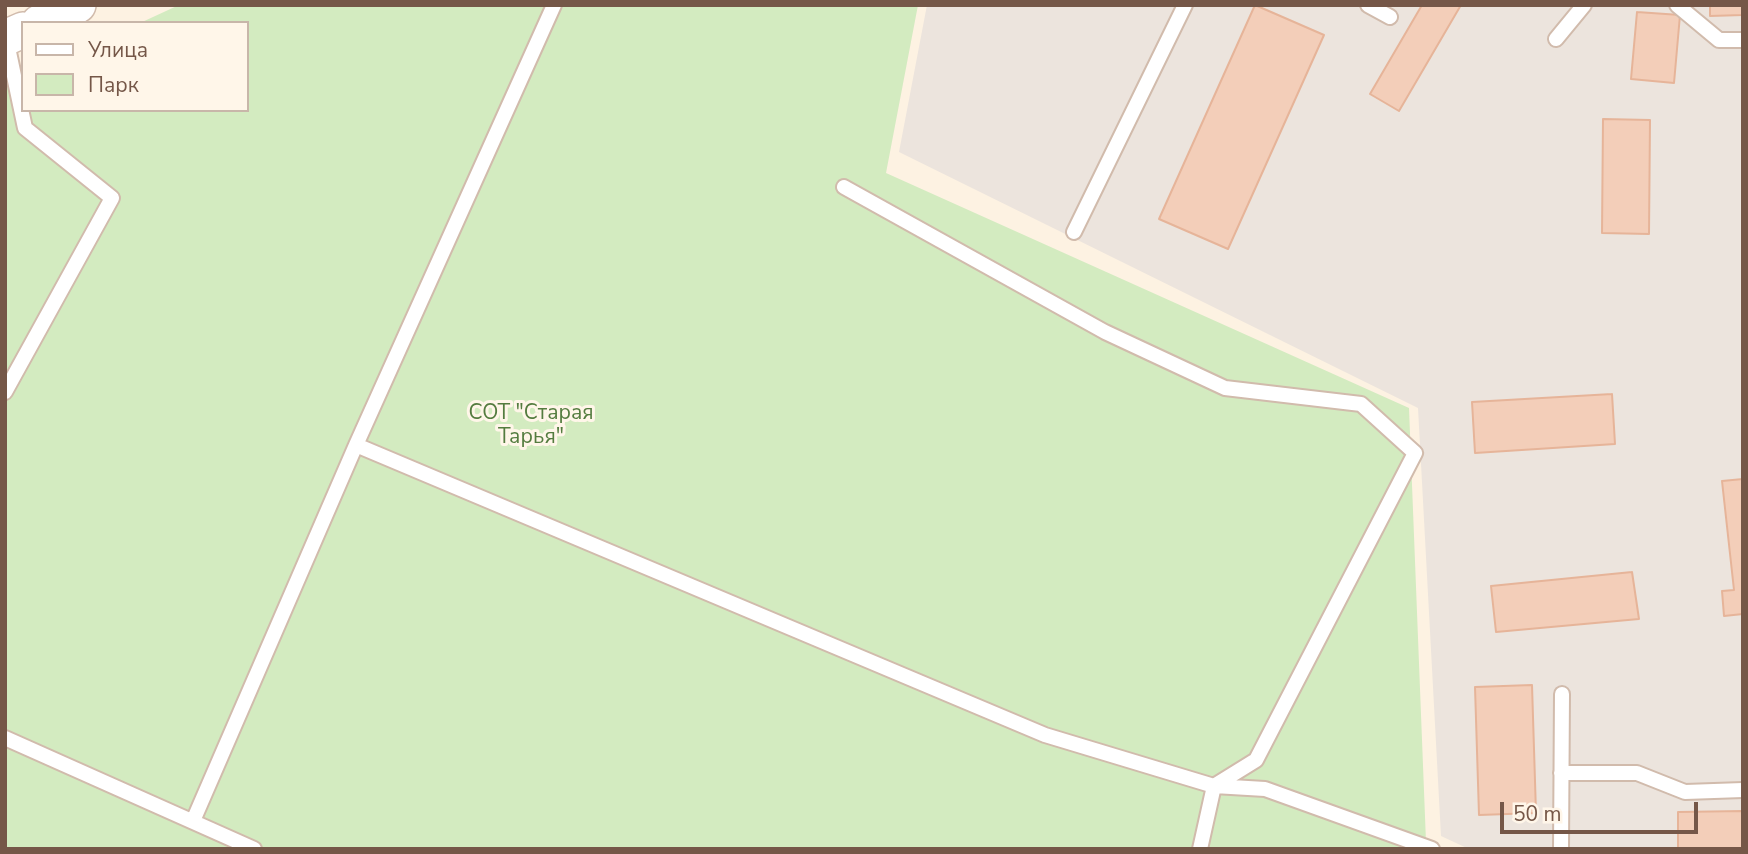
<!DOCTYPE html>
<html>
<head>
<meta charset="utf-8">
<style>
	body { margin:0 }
	#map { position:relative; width:1748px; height:854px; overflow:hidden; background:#fdf2e2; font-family:"Nunito Sans",sans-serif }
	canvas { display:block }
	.frame { position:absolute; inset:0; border:7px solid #755748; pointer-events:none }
	.legend { position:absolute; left:21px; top:21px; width:228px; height:91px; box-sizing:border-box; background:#fff6e9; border:2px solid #c8b6a9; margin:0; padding:9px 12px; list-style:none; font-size:21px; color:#755748 }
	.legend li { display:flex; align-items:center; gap:14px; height:35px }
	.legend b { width:35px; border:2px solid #c8b6a9 }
	.scale { position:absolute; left:1500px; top:802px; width:198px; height:32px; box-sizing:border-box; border:4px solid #755748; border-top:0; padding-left:9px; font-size:21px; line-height:24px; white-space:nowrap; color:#755748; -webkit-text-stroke:5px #fff6e9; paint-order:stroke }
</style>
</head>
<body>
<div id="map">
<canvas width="1748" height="854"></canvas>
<div class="frame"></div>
<ul class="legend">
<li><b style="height:9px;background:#fff"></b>Улица</li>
<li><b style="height:19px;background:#d3ebc0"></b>Парк</li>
</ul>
<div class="scale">50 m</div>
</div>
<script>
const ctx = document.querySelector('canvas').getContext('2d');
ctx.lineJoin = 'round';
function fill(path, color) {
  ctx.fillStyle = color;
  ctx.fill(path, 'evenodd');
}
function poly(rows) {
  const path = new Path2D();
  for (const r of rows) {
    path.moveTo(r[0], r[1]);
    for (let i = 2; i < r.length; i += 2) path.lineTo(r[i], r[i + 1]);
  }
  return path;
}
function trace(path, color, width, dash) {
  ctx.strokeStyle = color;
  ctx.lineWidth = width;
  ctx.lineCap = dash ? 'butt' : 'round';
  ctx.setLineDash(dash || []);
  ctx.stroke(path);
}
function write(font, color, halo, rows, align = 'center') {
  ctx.font = font + ' "Nunito Sans",sans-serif';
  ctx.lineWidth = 6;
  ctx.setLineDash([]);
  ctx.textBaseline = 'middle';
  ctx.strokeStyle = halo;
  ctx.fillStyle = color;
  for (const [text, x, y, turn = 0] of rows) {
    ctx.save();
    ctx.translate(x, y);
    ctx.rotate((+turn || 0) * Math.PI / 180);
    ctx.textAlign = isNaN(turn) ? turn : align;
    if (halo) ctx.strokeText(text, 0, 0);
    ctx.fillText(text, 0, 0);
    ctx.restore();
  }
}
fill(poly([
	[927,5,1743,5,1743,849,1469,849,1441,836,1418,408,899,152]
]), '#ece4dd');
fill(poly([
	[179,5,918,5,886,173,1409,408,1426,842,1440,849,5,849,5,82,23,74,23,110,247,110,247,23,140,23]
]), '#d3ebc0');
const building = poly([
	[1255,5,1324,35,1228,249,1159,219,1255,5],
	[1422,5,1461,5,1399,111,1370,94,1422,5],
	[1710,5,1743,5,1743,15,1710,16,1710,5],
	[1637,12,1680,15,1674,83,1631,79,1637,12],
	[1603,119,1650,120,1649,234,1602,233,1603,119],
	[1612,394,1615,444,1475,453,1472,402,1612,394],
	[1743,479,1743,614,1724,616,1722,591,1734,590,1722,481,1743,479],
	[1632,572,1639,619,1496,632,1491,586,1632,572],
	[1532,685,1536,813,1479,815,1475,687,1532,685],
	[1743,811,1743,849,1678,849,1678,812,1743,811]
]);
fill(building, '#f3ceb9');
trace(building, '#e6b499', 2);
const service = poly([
	[1368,5,1390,17],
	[1677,5,1719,40,1743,40],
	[1556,39,1584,5],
	[844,187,1105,332,1225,388,1361,404,1415,453,1256,760,1214,786,1200,849],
	[1074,232,1185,5],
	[5,392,112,198,25,128,6,38],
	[356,445,1045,735,1214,786,1265,789,1432,849],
	[5,738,254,849],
	[1561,773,1637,773,1685,792,1743,790],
	[193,821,356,445,554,5],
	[1561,849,1562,694]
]);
const tertiary = poly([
	[39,23,78,5],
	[5,38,23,30]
]);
trace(service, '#d1bbac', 18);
trace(tertiary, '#d1bbac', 38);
trace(service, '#fff', 14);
trace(tertiary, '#fff', 35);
write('21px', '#547c3f', '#fff6e9', [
	["СОТ \"Старая",531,414],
	["Тарья\"",531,438]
]);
</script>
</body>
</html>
